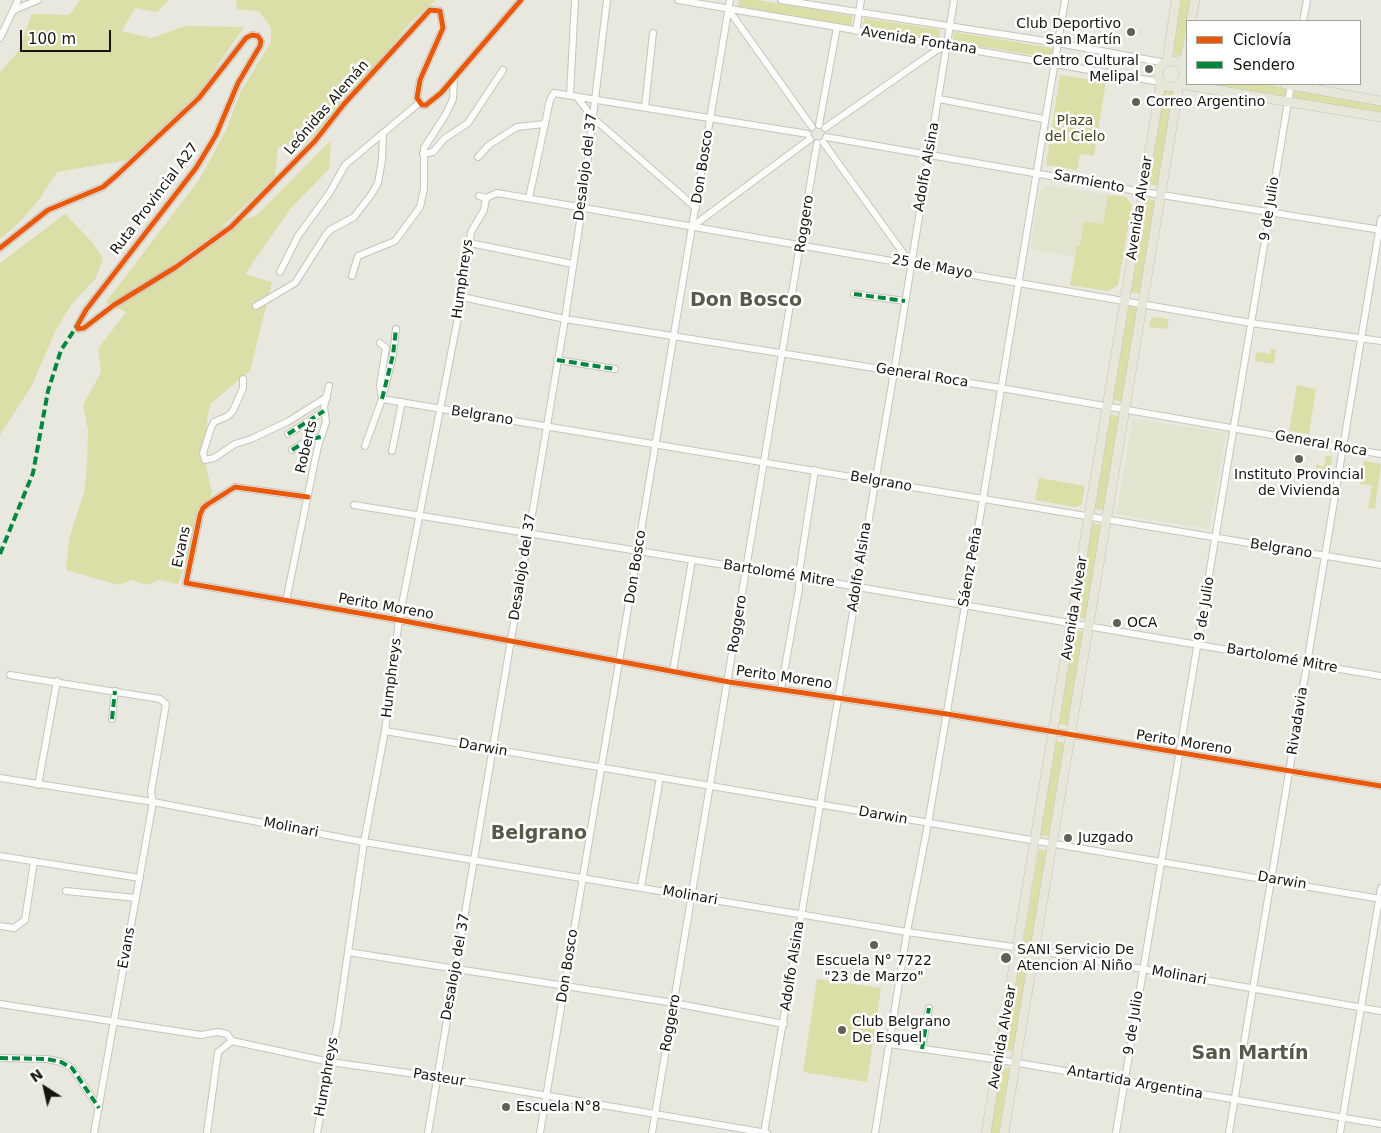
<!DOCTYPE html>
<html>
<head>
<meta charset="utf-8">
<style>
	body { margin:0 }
	#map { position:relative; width:1381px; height:1133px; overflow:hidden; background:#e8e8de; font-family:"DejaVu Sans",sans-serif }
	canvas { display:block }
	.legend { position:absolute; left:1186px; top:20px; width:175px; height:65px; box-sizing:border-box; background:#fff; border:1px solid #a2a29f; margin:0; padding:6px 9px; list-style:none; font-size:15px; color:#16160f }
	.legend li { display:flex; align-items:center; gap:10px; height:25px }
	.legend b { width:25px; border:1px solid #a2a29f }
	.north { position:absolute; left:20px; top:1063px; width:50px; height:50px; -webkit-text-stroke:4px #fff; paint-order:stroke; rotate:325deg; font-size:14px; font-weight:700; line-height:20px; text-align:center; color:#16160f }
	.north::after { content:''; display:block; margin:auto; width:18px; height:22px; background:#16160f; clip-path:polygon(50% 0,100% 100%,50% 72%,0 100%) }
	.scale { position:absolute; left:20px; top:30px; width:91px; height:22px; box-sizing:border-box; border:2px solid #16160f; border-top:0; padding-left:6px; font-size:15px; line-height:18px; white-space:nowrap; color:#16160f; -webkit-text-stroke:4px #fff; paint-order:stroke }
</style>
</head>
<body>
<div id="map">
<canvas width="1381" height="1133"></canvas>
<ul class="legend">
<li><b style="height:6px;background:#e8590c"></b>Ciclovía</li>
<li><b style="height:6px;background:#00873e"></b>Sendero</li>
</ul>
<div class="north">N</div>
<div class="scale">100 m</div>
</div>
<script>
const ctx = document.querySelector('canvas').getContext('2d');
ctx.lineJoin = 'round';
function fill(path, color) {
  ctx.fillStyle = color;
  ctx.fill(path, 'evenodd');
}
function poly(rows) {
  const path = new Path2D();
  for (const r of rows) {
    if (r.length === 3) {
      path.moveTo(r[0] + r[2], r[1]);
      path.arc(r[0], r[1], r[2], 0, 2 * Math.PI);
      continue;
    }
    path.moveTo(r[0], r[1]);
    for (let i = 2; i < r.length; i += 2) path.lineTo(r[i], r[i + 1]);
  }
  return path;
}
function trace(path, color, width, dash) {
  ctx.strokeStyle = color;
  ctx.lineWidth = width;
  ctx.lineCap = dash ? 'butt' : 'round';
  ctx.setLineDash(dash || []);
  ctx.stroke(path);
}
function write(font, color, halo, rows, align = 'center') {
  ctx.font = font + ' "DejaVu Sans",sans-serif';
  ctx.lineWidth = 5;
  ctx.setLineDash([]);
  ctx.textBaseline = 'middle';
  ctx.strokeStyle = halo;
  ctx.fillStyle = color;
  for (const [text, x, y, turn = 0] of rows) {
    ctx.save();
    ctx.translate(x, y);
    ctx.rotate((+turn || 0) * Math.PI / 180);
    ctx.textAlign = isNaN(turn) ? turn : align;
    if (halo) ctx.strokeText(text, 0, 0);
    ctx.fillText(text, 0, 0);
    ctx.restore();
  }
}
fill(poly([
	[1047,185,1126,197,1132,205,1118,285,1109,291,1070,285,1075,257,1030,249,1040,191],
	[1133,419,1226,433,1209,529,1116,514]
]), '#e3e4d0');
fill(poly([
	[80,0,169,0,157,12,135,8,122,31,152,38,185,26,244,27,194,100,128,160,57,172,40,198,19,223,0,239,0,72,18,52,32,14,69,15],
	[236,0,436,0,411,22,356,90,305,144,278,147,275,177,221,228,257,215,331,140,329,169,291,208,245,274,272,282,250,371,210,404,207,421,206,466,212,493,178,584,158,580,147,585,132,580,119,585,66,570,69,539,84,493,87,466,88,430,83,405,101,372,98,349,126,312,106,302,199,180,226,130,241,91,271,42,271,28,259,11,237,9],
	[739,0,758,0,853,16,851,26,737,7],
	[1180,0,1191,0,1182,56,1171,55],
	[864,18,940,30,939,40,862,28],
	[954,32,1053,48,1051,58,952,42],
	[1060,75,1106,82,1094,156,1080,154,1077,170,1046,165],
	[1198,84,1263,84,1287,88,1285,98],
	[1295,89,1381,102,1381,113,1293,99],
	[1164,90,1174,92,1159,186,1148,184],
	[1108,195,1126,197,1132,205,1118,285,1109,291,1070,285,1077,246,1080,246,1084,221,1103,224],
	[1146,199,1156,200,1141,294,1130,292],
	[65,214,91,241,103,258,96,278,71,305,56,330,31,387,0,435,0,263],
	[1128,306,1138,308,1123,402,1113,400],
	[1154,317,1169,319,1167,329,1149,327,1150,320],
	[1271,349,1276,349,1274,364,1255,361,1256,352,1270,354],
	[1297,385,1316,389,1309,434,1289,431],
	[1110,415,1120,416,1105,510,1095,509],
	[1326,456,1330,456,1332,459,1329,477,1315,475,1316,465,1324,466],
	[1364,461,1381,464,1375,509,1368,508,1372,485,1360,484],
	[1039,478,1085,486,1082,504,1076,507,1035,500],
	[1092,523,1102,525,1087,619,1077,617],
	[1074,630,1084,632,1069,726,1059,724],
	[1056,741,1066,743,1051,836,1040,835],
	[1039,849,1049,851,1034,945,1023,943],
	[1020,956,1030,958,1015,1052,1005,1050],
	[817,979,881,988,867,1082,803,1072],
	[1000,1067,1010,1068,999,1133,989,1133]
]), '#dcdea8');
const minor = poly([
	[678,0,1160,82],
	[781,0,1058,43,1166,63],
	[728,9,812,127],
	[14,10,38,0],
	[1303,21,1307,0],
	[856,31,861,0],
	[0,38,18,0],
	[570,95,575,0],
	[577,97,592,117,696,208],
	[939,99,1044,119],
	[645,107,653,33],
	[819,125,837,27],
	[825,128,931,54,946,45],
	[826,137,1143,192,1381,230],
	[823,142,911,264],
	[423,154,433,152,444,139,468,123,503,70],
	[478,157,489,145,517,127,545,124],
	[479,196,486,198],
	[486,198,497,193,1251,323,1381,341],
	[529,198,550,100,554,93,808,134],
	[693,226,810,139],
	[470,243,573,264],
	[0,248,48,210,103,187,117,175,199,98,246,38,252,35,258,36,261,41,260,46,238,83,216,135,196,168,86,310,77,326,78,329,84,328,114,305,176,267,231,227,315,141,344,104,430,10,440,11,443,28,420,80,417,98,422,105,426,105,441,93,521,0],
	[280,272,298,236,330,192,345,165,419,103],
	[352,276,358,256,395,241,420,207,424,189,424,148,446,114,453,99,454,78],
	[854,294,905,301],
	[462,297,565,319,1001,388,1381,454],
	[256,306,295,283,325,236,330,230,354,217,371,195,378,183,382,160,383,133],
	[396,329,393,355,382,399,1381,565],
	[557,360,615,369],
	[243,379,243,388,233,411,228,416,214,422,211,428,203,453,205,460,214,458,235,444,251,439,289,421,327,397],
	[288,434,324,411],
	[365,446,382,399,380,385,386,348,380,343],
	[292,450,310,439,321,437],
	[392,451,402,402],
	[308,497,235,487,208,504,203,508,200,515,186,583,399,620,729,682,947,714,1381,786],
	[354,505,799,577,1381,676],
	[286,601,318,446,326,422,324,407,329,386],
	[673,671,692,560],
	[10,675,160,699,166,704,151,792,153,802,94,1133],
	[781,689,799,589,800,567,815,470],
	[112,719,115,691],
	[385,731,1381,899],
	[0,778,153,802,364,842,907,932,1035,950,1381,1011],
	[38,785,57,681],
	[0,856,140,878],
	[641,887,660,777],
	[66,891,136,898],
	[0,926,14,928,25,920,34,861],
	[348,952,674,1003,784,1024],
	[0,1004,201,1035,218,1032,227,1034,232,1041,330,1062,437,1077,767,1133],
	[889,1044,1000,1060,1381,1124],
	[922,1049,929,1008],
	[0,1058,47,1059,61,1062,72,1068,99,1108],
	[207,1133,218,1052,232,1041],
	[317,1133,338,1021,364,842,385,731,399,620,462,297,471,232,484,210,486,198],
	[428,1133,565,319,582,208,607,0],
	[540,1133,730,0],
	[652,1133,817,143],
	[764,1133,894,372,954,0],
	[875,1133,907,932,928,824,983,499,1065,0],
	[1116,1133,1291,84],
	[1229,1133,1381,219],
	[1340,1133,1381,888]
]);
const major = poly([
	[1191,21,1195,0],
	[1171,74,13],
	[1167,62,1176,0],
	[1182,68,1187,49],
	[1180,84,1381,117],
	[1285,84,1381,101],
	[986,1133,1161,83],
	[1004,1133,1179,85]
]);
trace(minor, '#c5c5bd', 8);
trace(major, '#c4c4be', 10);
trace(minor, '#fcfcfa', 6);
trace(major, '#e6e6d9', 9);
trace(poly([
	[854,294,905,301],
	[557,360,615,369],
	[382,399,393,355,396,329],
	[288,434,324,411],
	[292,450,310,439,321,437],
	[0,554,33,473,48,391,61,350,77,326],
	[112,719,115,691],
	[922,1049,929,1008],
	[0,1058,47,1059,61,1062,72,1068,99,1108]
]), '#00873e', 4, [8, 4]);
trace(poly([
	[0,248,48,210,103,187,117,175,199,98,246,38,252,35,258,36,261,41,260,46,238,83,216,135,196,168,86,310,77,326,78,329,84,328,114,305,176,267,231,227,315,141,344,104,430,10,440,11,443,28,420,80,417,98,422,105,426,105,441,93,521,0],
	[308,497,235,487,208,504,203,508,200,515,186,583,399,620,729,682,947,714,1381,786]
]), '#e8590c', 5);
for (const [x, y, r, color] of [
	[1131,32,5,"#606057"],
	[1149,69,5,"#606057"],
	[1136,102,5,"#606057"],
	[1299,459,5,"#606057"],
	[1117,623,5,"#606057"],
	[1068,838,5,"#606057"],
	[874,945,5,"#606057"],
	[1006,958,6,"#606057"],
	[842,1030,5,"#606057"],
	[506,1107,5,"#606057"]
]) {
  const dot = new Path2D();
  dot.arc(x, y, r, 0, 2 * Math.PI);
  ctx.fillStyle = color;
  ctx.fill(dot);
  trace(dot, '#fff', 2);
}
write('14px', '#16160f', '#fff', [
	["Club Deportivo",1121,24,"right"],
	["San Martín",1121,40,"right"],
	["Centro Cultural",1139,61,"right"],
	["Melipal",1139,77,"right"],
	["Correo Argentino",1146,102],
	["Instituto Provincial",1299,475,"center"],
	["de Vivienda",1299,491,"center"],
	["OCA",1127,623],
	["Juzgado",1078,838],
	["SANI Servicio De",1017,950],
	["Atencion Al Niño",1017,966],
	["Escuela N° 7722",874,961,"center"],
	["\"23 de Marzo\"",874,977,"center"],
	["Club Belgrano",852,1022],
	["De Esquel",852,1038],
	["Escuela N°8",516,1107]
], 'left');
write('14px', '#16160f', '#fff', [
	["Avenida Fontana",919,41,9],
	["Leónidas Alemán",327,108,-49],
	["Desalojo del 37",586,167,-83],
	["Don Bosco",703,167,-81],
	["Adolfo Alsina",927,167,-80],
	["Sarmiento",1089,182,11],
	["Ruta Provincial A27",155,199,-53],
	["Avenida Alvear",1140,208,-81],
	["9 de Julio",1270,209,-81],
	["Roggero",805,224,-81],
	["25 de Mayo",932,267,10],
	["Humphreys",463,279,-82],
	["General Roca",922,376,9],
	["Belgrano",482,416,9],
	["General Roca",1321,444,10],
	["Roberts",307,447,-77],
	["Belgrano",881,482,10],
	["Evans",182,547,-78],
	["Belgrano",1281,549,9],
	["Desalojo del 37",523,567,-81],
	["Don Bosco",636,567,-81],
	["Adolfo Alsina",860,567,-81],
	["Sáenz Peña",971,567,-80],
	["Bartolomé Mitre",779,574,9],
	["Perito Moreno",386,607,10],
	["Avenida Alvear",1075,608,-81],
	["9 de Julio",1205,609,-81],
	["Roggero",738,624,-81],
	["Bartolomé Mitre",1282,659,10],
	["Humphreys",392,678,-83],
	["Perito Moreno",784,678,8],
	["Rivadavia",1298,721,-81],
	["Perito Moreno",1184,743,9],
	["Darwin",483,748,10],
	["Darwin",883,816,10],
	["Molinari",291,828,11],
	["Darwin",1282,881,10],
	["Molinari",690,896,10],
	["Evans",127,948,-80],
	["Don Bosco",568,966,-81],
	["Adolfo Alsina",793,966,-81],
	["Desalojo del 37",456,967,-80],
	["Molinari",1179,976,10],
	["Roggero",671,1023,-80],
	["9 de Julio",1134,1023,-81],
	["Avenida Alvear",1003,1037,-80],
	["Humphreys",327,1077,-80],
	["Pasteur",439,1078,9],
	["Antartida Argentina",1135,1083,10]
]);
write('14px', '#44451c', '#fff', [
	["Plaza",1075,121],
	["del Cielo",1075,137]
]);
write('bold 19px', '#585948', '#fff', [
	["Don Bosco",746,301],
	["Belgrano",539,834],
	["San Martín",1250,1054]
]);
</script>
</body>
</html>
